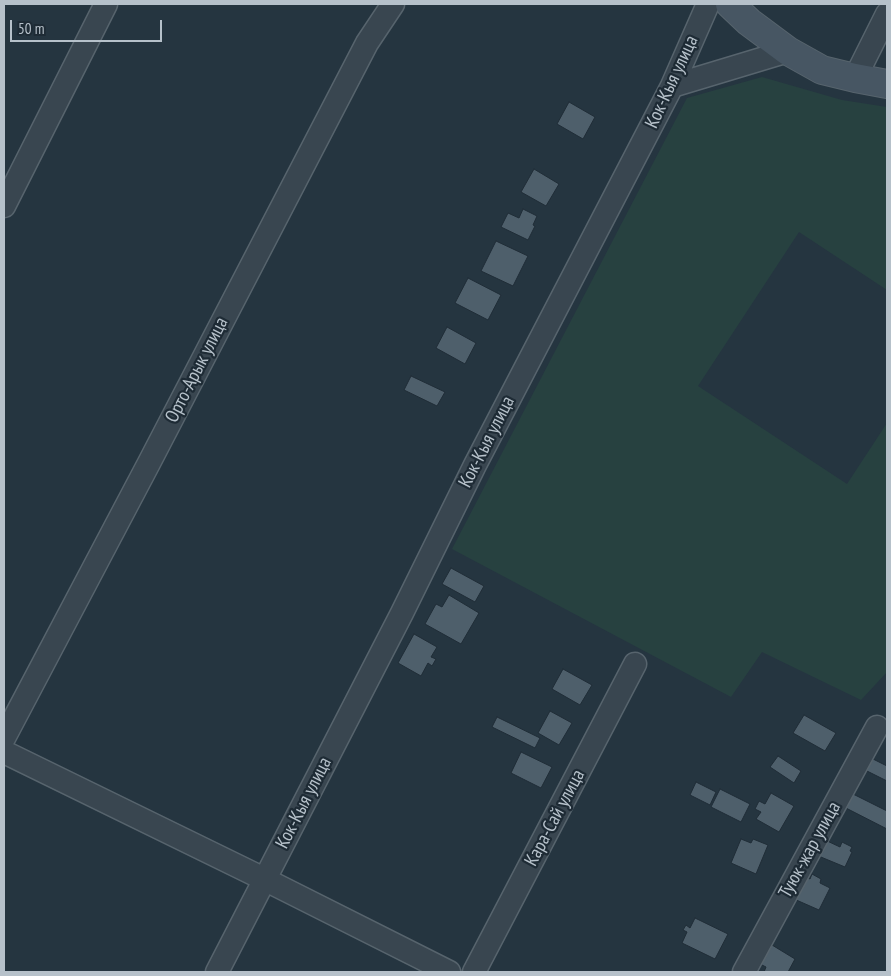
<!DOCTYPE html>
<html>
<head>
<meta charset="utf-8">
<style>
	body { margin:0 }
	#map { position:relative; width:891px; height:976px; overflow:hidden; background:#253540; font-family:"PT Sans Narrow",sans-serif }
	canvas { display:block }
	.frame { position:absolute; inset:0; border:5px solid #b6c1ca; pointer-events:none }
	.scale { position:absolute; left:10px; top:20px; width:152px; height:22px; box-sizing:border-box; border:2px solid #b6c1ca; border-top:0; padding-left:6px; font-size:15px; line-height:18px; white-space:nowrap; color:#b6c1ca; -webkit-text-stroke:4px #1e2b35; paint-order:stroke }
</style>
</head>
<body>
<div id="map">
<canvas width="891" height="976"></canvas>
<div class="frame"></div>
<div class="scale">50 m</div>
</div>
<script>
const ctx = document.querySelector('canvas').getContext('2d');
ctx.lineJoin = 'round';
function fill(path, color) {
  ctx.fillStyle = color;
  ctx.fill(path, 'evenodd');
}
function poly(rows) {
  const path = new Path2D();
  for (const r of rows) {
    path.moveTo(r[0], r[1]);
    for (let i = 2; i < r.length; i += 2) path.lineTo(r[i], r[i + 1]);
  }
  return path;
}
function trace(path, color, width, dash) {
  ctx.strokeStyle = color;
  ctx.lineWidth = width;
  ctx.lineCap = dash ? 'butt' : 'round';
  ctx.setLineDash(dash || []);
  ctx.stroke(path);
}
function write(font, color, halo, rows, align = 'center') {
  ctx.font = font + ' "PT Sans Narrow",sans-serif';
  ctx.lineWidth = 4.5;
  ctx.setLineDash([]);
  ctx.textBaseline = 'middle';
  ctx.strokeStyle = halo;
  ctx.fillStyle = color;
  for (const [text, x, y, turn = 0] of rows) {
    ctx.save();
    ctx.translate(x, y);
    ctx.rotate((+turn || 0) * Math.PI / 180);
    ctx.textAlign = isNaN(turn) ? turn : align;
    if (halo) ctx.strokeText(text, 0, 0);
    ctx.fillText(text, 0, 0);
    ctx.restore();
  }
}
fill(poly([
	[762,77,842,100,887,107,887,290,799,232,698,386,847,484,887,423,887,672,861,700,762,652,731,697,452,549,687,98]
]), '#274140');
const building = poly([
	[569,102,595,117,583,139,557,124,569,102],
	[534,169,559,184,546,206,521,192,534,169],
	[523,209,537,216,533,225,535,226,528,240,501,227,508,213,519,218,523,209],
	[496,241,528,256,513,286,481,271,496,241],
	[468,278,501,295,488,320,455,303,468,278],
	[447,327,476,343,465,364,436,348,447,327],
	[411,376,445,392,437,406,404,390,411,376],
	[451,568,484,586,475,602,442,584,451,568],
	[449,595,479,613,461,644,425,624,436,604,442,607,449,595],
	[414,634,437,647,431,657,436,659,432,666,428,663,421,676,398,663,414,634],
	[563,669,592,685,580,705,552,689,563,669],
	[550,711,572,723,559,745,538,733,550,711],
	[804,715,836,733,825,751,793,733,804,715],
	[497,717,540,738,535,748,492,727,497,717],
	[521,752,552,767,541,788,511,773,521,752],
	[778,756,801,771,794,783,770,767,778,756],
	[869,757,887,766,887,781,863,769,869,757],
	[696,782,716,792,710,805,690,795,696,782],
	[720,789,750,804,741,822,711,807,720,789],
	[849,792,887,811,887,829,842,806,849,792],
	[771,793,794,806,779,832,756,819,761,812,755,809,759,801,765,804,771,793],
	[741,839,751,843,753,839,768,845,756,874,731,863,741,839],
	[823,839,840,847,842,842,852,847,850,851,852,852,845,867,816,855,823,839],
	[812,874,821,879,820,883,830,888,819,910,794,899,804,876,810,879,812,874],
	[695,918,728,934,715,959,682,943,687,932,683,930,686,925,690,928,695,918],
	[772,945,795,959,788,972,764,972,766,967,760,964,772,945]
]);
fill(building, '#4e5f6b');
trace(building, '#202d37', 1);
const street = poly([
	[855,78,887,14],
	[672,86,788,51],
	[4,206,106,4],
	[4,738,149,463,367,43,393,4],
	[4,752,264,879,449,972],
	[217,972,402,613,475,465,672,86,708,4],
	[474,972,635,664],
	[744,972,877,727]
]);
const secondary = poly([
	[730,4,749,22,788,51,822,70,855,78,887,84]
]);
trace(street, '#57646d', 25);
trace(secondary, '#57646d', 30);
trace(street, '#394650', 22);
trace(secondary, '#475663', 28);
write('19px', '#b6c1ca', '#1e2b35', [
	["Кок-Кыя улица",672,82,-65],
	["Орто-Арык улица",197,370,-63],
	["Кок-Кыя улица",487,442,-63],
	["Кок-Кыя улица",304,803,-63],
	["Кара-Сай улица",555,818,-62],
	["Туюк-жар улица",810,850,-61]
]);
</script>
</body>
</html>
